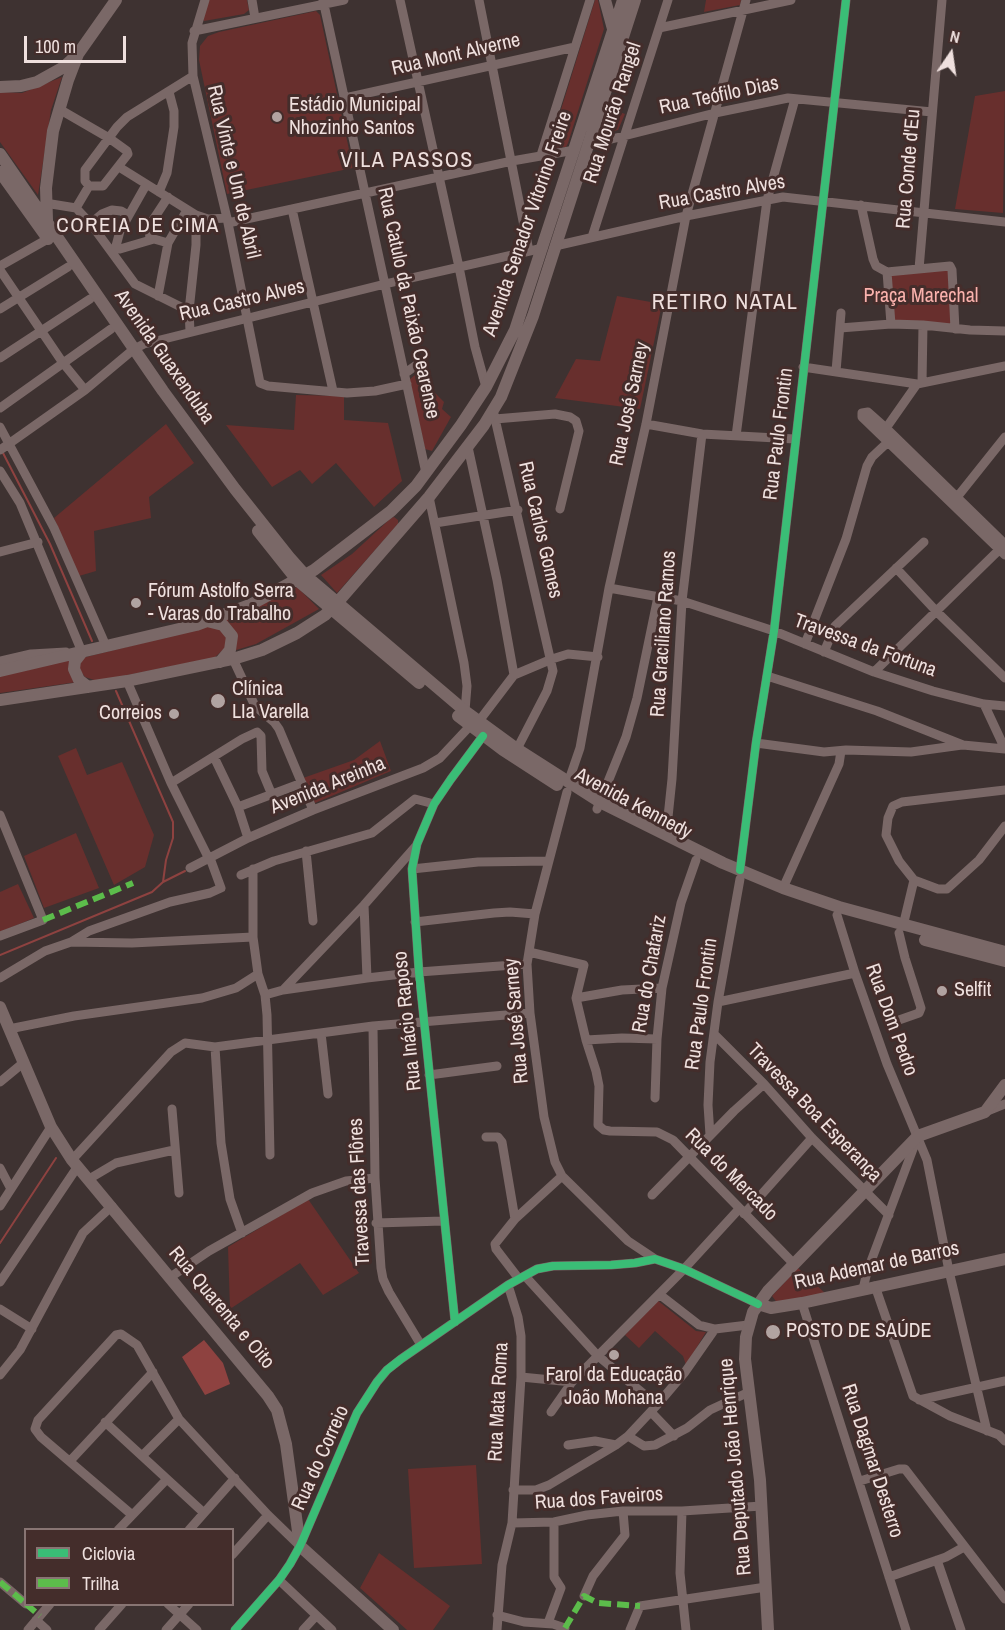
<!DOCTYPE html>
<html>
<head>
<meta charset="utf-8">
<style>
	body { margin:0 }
	#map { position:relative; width:1005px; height:1630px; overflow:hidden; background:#3e3231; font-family:"Archivo Narrow",sans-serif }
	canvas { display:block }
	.legend { position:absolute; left:24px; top:1528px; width:210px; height:78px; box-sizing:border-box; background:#442d2b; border:2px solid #887573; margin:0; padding:8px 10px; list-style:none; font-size:18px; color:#efe0de }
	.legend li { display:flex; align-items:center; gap:12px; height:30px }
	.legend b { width:30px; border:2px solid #887573 }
	.north { position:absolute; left:921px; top:24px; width:60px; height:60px; -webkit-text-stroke:4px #442d2b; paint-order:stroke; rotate:13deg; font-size:16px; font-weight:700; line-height:24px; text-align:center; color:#efe0de }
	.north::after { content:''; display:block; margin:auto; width:21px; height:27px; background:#efe0de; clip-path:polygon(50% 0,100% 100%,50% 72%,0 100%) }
	.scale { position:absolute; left:24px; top:36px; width:102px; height:27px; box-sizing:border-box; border:3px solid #efe0de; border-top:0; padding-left:8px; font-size:18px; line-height:21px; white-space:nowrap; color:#efe0de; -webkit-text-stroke:4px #442d2b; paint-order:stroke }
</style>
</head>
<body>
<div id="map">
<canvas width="1005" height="1630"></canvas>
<ul class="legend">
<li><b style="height:8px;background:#3abd76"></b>Ciclovia</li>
<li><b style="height:8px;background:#5cbc4b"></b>Trilha</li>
</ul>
<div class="north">N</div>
<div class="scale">100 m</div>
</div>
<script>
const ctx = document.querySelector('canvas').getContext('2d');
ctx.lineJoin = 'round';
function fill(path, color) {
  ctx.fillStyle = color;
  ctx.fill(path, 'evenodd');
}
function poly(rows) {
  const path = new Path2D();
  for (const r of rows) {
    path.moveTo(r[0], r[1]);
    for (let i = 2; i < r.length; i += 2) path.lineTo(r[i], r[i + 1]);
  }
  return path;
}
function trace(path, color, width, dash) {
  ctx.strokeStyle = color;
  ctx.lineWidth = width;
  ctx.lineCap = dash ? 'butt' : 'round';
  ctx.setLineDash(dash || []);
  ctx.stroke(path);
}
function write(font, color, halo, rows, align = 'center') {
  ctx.font = font + ' "Archivo Narrow",sans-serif';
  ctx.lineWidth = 6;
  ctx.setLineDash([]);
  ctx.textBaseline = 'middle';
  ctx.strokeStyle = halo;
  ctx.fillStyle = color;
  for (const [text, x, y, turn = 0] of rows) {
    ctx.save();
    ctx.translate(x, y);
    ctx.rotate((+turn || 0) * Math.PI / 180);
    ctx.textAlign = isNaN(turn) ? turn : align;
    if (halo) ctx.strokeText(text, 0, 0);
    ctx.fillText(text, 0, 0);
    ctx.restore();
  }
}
fill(poly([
	[208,0,247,0,249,10,244,14,204,21,202,17],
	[595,0,598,0,604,29,568,143,566,147,549,148],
	[706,0,741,0,740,5,704,12],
	[316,11,320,15,353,168,227,194,199,60,200,46,208,36,219,32],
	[62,77,51,110,38,195,0,142,0,92,22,93],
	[1005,91,1003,213,955,209,975,96],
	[609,108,625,114,618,130,599,135],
	[949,268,953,325,893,322,890,273],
	[617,296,662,304,640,409,555,398,576,359,600,361],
	[416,374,444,402,442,409,451,417,432,451,425,449,409,380],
	[296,395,344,396,344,420,388,423,402,481,374,507,336,463,312,484,300,470,272,487,226,425,294,430],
	[166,424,194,463,149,497,151,518,94,531,96,571,79,576,54,518],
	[394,517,398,520,398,524,337,593,321,575,352,554,391,518],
	[297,587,319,609,256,644,233,651,224,620],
	[211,626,228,633,226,647,214,658,97,681,85,677,79,669,82,658],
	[72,659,77,682,0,693,0,676],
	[380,741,391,771,315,803,303,778,354,760],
	[76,748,87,775,122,762,154,835,145,867,114,885,58,756],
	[76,833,99,888,44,908,24,856],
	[18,884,34,918,0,932,0,892],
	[308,1199,359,1273,323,1295,300,1263,230,1309,228,1247],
	[798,1268,826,1294,778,1304,772,1296],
	[657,1300,696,1331,706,1332,686,1365,683,1356,655,1331,639,1348,625,1335],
	[476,1465,482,1564,414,1568,408,1469],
	[379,1553,450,1606,433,1630,407,1630,360,1588]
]), '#682f2d');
fill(poly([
	[204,1340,223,1363,230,1384,205,1395,182,1357]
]), '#8e4240');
trace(poly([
	[3,453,50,544,92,641],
	[116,691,173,822,173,838,166,860,163,882],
	[0,955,152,892,163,882,185,871],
	[0,1243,56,1158]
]), '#8e4240', 2);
trace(poly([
	[205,0,192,43,193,76,227,218,260,383,268,386,347,393,375,391,407,384],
	[252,0,255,18],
	[323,0,426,473],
	[400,0,459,267,475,347,486,387],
	[479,0,529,251],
	[659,28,791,0],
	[194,31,344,0],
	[345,98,575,47],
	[59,109,109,138,127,151,128,154,103,186,89,186],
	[588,145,715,113,788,98,932,112],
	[541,155,590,0],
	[119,167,196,215,208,219,227,218],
	[159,192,167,173,174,127,174,111,169,92],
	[45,203,76,208,91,224,135,284,189,311,190,331],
	[861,205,873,259,876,266,887,272],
	[76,208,89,186,85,181,85,170,117,127,127,117,193,76],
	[292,209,333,391],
	[96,219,102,214,112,210,121,211,128,215],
	[228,223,512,161,575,150],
	[592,237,668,0],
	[150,240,149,226,168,197],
	[116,246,120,231,146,185],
	[555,246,686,216,783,197,1005,222],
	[120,249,154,239,168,243],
	[0,266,53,236],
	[919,269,942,0],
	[0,270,63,363,85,390],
	[887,272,950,266,952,270,955,329],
	[887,272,891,324],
	[158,296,168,243,187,210],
	[0,309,68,267],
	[189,311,196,245,196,215],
	[840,328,891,324,923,325,970,330,1005,331],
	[0,358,90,299],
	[803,367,917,384,1005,366],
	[836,371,841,313],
	[404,374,422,361],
	[922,383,923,325],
	[0,408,111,329],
	[493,410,553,671,547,691,517,749],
	[495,419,555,414,570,417,576,421,579,431,560,509],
	[646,424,702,434,795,439],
	[0,427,54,528,106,646],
	[884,431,917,384],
	[736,436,767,200,795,99],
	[468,447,497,580,514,675],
	[0,450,85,390,134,349,144,344,385,284,543,248],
	[0,471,20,503,82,652],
	[429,497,464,663,467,686,465,711],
	[954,501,1005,437],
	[435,523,518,510],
	[1005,544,886,428,868,412,862,413,862,417,1005,555],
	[0,552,38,542],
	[896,568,937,612,1005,678],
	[609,588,682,601,774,631,874,672,933,691,984,704,1005,706],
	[805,644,846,539,867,466,872,457,888,442],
	[824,652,835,626,924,542],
	[233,659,255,706,274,722,279,729,313,810],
	[0,661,31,654,66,652],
	[874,672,1001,548],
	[767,676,877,711,963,745,1005,749],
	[127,681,171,783,209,859],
	[984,704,1005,749],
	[479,721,514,675,552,659,568,654,598,657],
	[756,743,824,752,846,750,911,752,962,745],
	[214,757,238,807,248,838],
	[171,783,242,739,257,732,261,736,262,771,272,795],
	[568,783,580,748,609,588,646,424,686,216,746,0],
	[567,792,535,914,527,964,530,1013,544,1117,555,1162,562,1176,628,1241,655,1259],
	[238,807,302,783],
	[597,809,626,737,637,698,658,597],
	[0,815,43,920,0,936],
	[666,836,672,779,682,601,702,434],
	[306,851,313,921],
	[190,868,248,838,313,810,423,768,440,758,470,726],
	[253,869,253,937,258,974,265,995,267,1015,270,1155],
	[412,869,478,862,548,861],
	[740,870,756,743,774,631,846,0],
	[241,875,274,861,372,833,415,799,434,804],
	[914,880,938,889,947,889,979,860,1005,826],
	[783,888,839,764,841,751],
	[364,905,367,978],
	[837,915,855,973,887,1064,927,1160,949,1271,987,1431],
	[415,922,494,913,510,912,535,914],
	[903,926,914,880,899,861,886,835,888,818,893,806,902,802,1005,790],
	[899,933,905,958,921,1008,919,1013,899,1020],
	[71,942,89,931,170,902,210,893,221,888,210,858],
	[529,952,584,965,576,998,586,1040,596,1071,599,1086,598,1125,604,1130,610,1131,657,1132,673,1140,794,1264],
	[0,978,45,951,71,942,132,943,253,937],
	[283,990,364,905,416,846],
	[265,995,283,990,367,978,419,972,527,964],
	[576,998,622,990,662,988],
	[718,1002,855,973],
	[373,1026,375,1178,381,1268,383,1279,389,1292,421,1345],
	[9,1029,74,1016,202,998,236,988,258,974],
	[321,1033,328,1094],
	[714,1034,764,1084,812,1138,889,1215],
	[586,1040,622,1038,657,1039],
	[215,1047,221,1143,230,1199,242,1233],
	[429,1075,497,1066],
	[0,1082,23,1063],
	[655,1098,657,1039,662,988,681,903,696,860],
	[172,1109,179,1193],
	[985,1112,1005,1104],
	[710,1135,708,1105,710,1062,718,1002,740,879],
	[486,1137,498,1137,502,1142,515,1219],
	[72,1160,171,1052,185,1043,215,1047,373,1026,530,1013],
	[0,1168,11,1189],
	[89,1179,116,1163,174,1150],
	[652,1195,734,1111,764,1084],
	[0,1206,51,1127],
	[744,1214,812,1138],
	[376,1223,443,1221],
	[525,1276,597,1355,657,1405],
	[169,1278,209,1251,312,1193,346,1181,375,1178],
	[519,1279,496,1249,495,1244,515,1219,562,1176],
	[0,1282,78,1166],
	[875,1286,913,1396,950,1416,999,1435,1005,1441],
	[863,1289,867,1272,916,1141],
	[659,1294,699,1325,715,1329,748,1325],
	[802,1303,906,1630],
	[0,1309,32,1329],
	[455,1322,419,972,412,869,417,844,434,804,451,779,483,736],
	[0,1375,20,1350,83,1233,112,1206],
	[521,1377,572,1382],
	[919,1400,1005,1381],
	[551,1412,572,1382,684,1269,739,1209],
	[651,1412,674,1436],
	[105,1422,204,1513],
	[628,1436,644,1446,655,1445,687,1428,710,1410,749,1392],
	[568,1445,595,1441,616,1445],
	[142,1456,179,1419],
	[70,1461,153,1372],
	[860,1481,899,1469,905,1469,1005,1599],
	[513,1490,536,1490,549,1485,616,1445,628,1436,657,1405,685,1372,715,1329],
	[682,1511,680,1573,686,1630],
	[131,1514,41,1437,35,1429,38,1420,116,1335,121,1334,137,1345,179,1419,268,1515,300,1546],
	[512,1523,554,1522,587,1515,623,1511,682,1511,762,1506],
	[118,1530,167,1479],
	[189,1530,235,1478],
	[232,1555,268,1515],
	[937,1560,961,1630],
	[889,1577,946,1557,964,1547],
	[279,1580,332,1630],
	[0,1582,26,1604],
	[584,1596,593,1576,625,1535,623,1511],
	[168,1604,197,1630],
	[497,1615,524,1622,553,1624,565,1628,563,1630],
	[36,1620,47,1630],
	[548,1623,561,1588,554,1577,554,1522],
	[28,1630,50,1604],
	[99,1630,122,1604],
	[166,1630,189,1604],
	[235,1630,279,1580,290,1564,300,1546,357,1413,377,1382,387,1370,401,1359,508,1285,537,1269,553,1266,611,1265,635,1263,655,1259,684,1269,758,1304],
	[303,1630,316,1616],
	[497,1630,502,1565,512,1523,521,1377,521,1336,518,1317,508,1285],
	[630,1630,640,1606,766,1587]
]), '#7a6867', 9);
trace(poly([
	[605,0,613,29],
	[0,87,21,86,37,82,64,67,78,54,116,0],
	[0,154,163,391,235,489,289,557,305,575,465,711,517,749,600,802,723,863,783,888,839,907,1005,952],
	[0,172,48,239],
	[47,220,46,188,53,131,68,80,78,54],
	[258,531,297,580,419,683],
	[207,621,223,625,232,636,230,650,220,662],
	[82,652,75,661,74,669,79,680,88,687],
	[0,671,196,625,250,605,314,570,391,511,416,486,461,425,486,387,515,330,623,0],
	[0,700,127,681,233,659,262,650,297,633,325,615,337,603,429,497,484,425,501,397,533,316,635,0],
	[458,716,503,750,557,785],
	[925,940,1005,961],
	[0,1007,51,1127,72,1160,268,1396,277,1410,286,1444,300,1546,393,1630],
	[758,1304,771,1308,802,1303,1005,1259],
	[768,1630,760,1480,745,1359,746,1337,753,1312,768,1291,918,1136,985,1112,1005,1085]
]), '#7a6867', 12);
trace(poly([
	[43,920,133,883],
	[0,1582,26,1604],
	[26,1604,40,1616],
	[565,1628,584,1596,598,1603,640,1606]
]), '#5cbc4b', 6, [12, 6]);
trace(poly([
	[740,870,756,743,774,631,846,0],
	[455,1322,419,972,412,869,417,844,434,804,451,779,483,736],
	[235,1630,279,1580,290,1564,300,1546,357,1413,377,1382,387,1370,401,1359,508,1285,537,1269,553,1266,611,1265,635,1263,655,1259,684,1269,758,1304]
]), '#3abd76', 8);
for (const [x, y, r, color] of [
	[277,117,6,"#b1a3a1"],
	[136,603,6,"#b1a3a1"],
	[218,701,8,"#b1a3a1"],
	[174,714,6,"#b1a3a1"],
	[942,991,6,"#b1a3a1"],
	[773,1332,8,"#b1a3a1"],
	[614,1355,6,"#b1a3a1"]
]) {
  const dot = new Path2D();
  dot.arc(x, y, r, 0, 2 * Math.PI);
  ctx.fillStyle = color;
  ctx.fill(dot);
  trace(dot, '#442d2b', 2);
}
write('20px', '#efe0de', '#442d2b', [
	["Rua Mont Alverne",456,55,-13],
	["Rua Teófilo Dias",719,96,-12],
	["Rua Mourão Rangel",613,113,-72],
	["Rua Conde d'Eu",909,169,-85],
	["Rua Vinte e Um de Abril",233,172,77],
	["Rua Castro Alves",722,193,-10],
	["Avenida Senador Vitorino Freire",528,224,-71],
	["Rua Castro Alves",242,301,-13],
	["Rua Catulo da Paixão Cearense",408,303,78],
	["Avenida Guaxenduba",164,357,55],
	["Rua José Sarney",630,404,-78],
	["Rua Paulo Frontin",779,434,-83],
	["Rua Carlos Gomes",540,530,77],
	["Rua Graciliano Ramos",664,634,-86],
	["Travessa da Fortuna",865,646,20],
	["Avenida Areinha",328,786,-22],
	["Avenida Kennedy",633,804,28],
	["Rua do Chafariz",650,974,-80],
	["Rua Paulo Frontin",702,1004,-82],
	["Rua Dom Pedro",891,1020,70],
	["Rua Inácio Raposo",408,1021,-96],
	["Rua José Sarney",517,1021,-95],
	["Travessa Boa Esperança",814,1113,46],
	["Rua do Mercado",731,1175,45],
	["Travessa das Flôres",360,1192,-93],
	["Rua Ademar de Barros",877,1266,-12],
	["Rua Quarenta e Oito",221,1308,50],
	["Rua Mata Roma",499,1402,-87],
	["Rua do Correio",321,1458,-66],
	["Rua Dagmar Desterro",872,1461,72],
	["Rua Deputado João Henrique",736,1467,-95],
	["Rua dos Faveiros",599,1499,-4]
]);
write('20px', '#efe0de', '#442d2b', [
	["Estádio Municipal",289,106],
	["Nhozinho Santos",289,129],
	["Fórum Astolfo Serra",148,592],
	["- Varas do Trabalho",148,615],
	["Clínica",232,690],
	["LIa Varella",232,713],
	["Correios",162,714,"right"],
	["Selfit",954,991],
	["POSTO DE SAÚDE",786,1332],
	["Farol da Educação",614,1376,"center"],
	["João Mohana",614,1399,"center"]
], 'left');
write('20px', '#fab2ad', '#442d2b', [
	["Praça Marechal",921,297]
]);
ctx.letterSpacing = '1.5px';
write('21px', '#efe0de', '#442d2b', [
	["COREIA DE CIMA",138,226]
]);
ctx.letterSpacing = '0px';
ctx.letterSpacing = '1.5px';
write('22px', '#efe0de', '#442d2b', [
	["VILA PASSOS",407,161],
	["RETIRO NATAL",725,303]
]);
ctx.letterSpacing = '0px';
</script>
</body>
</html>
